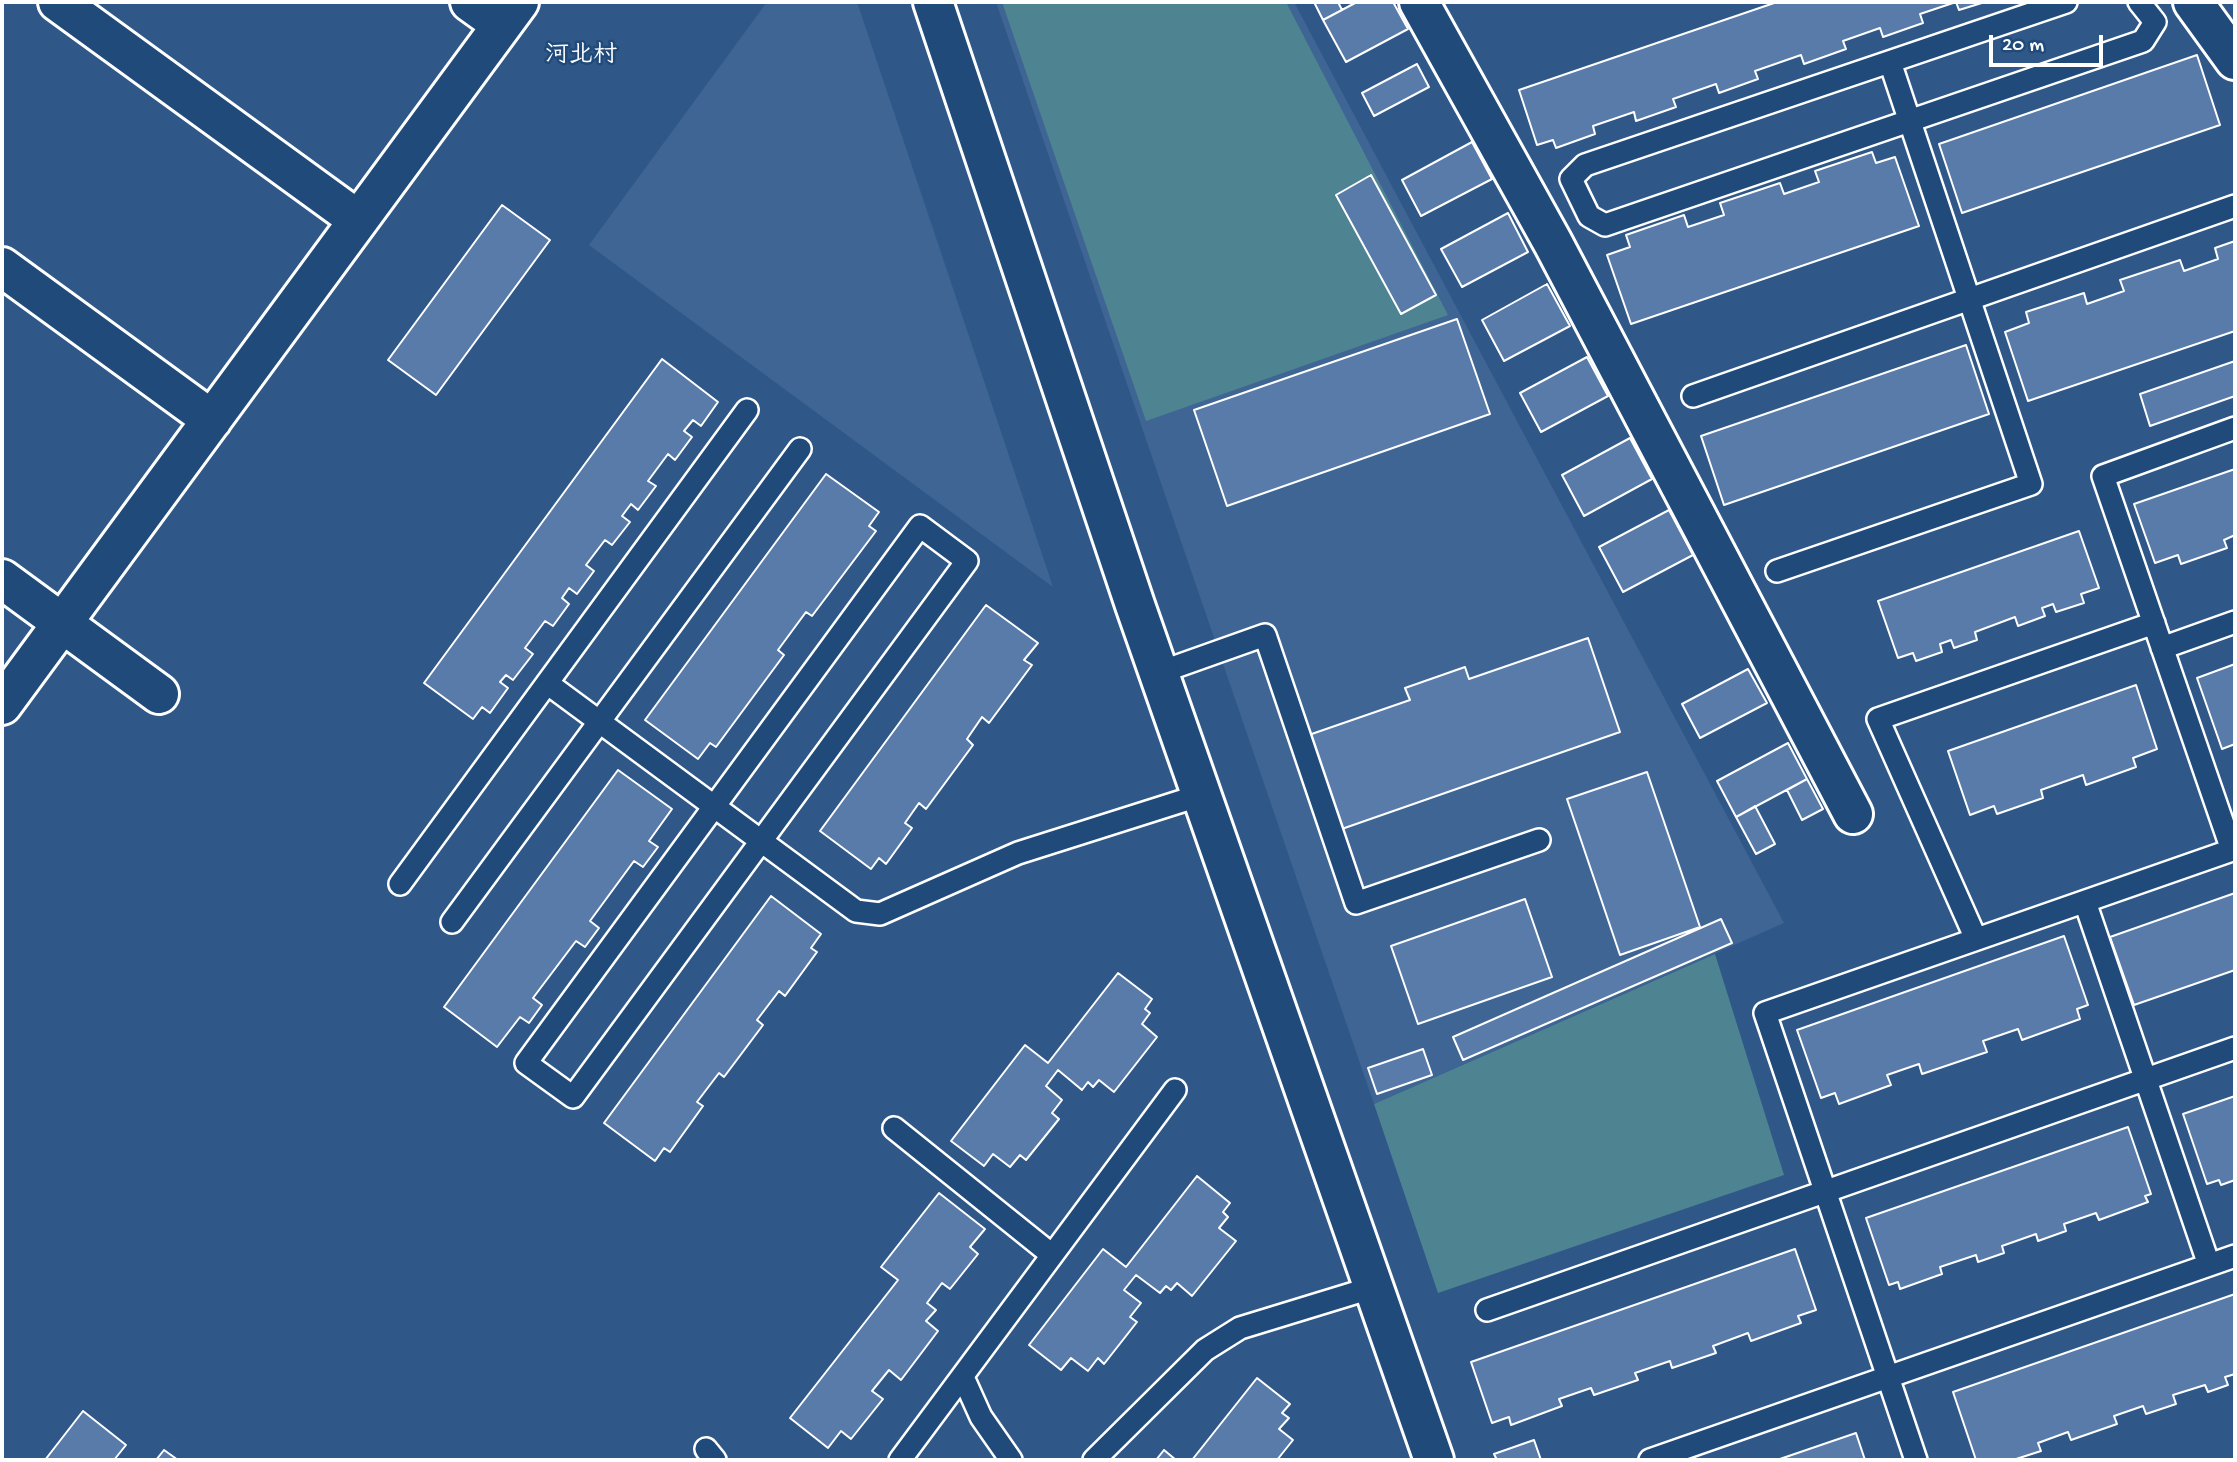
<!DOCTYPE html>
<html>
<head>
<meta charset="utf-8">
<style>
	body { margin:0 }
	#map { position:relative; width:2237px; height:1462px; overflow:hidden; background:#2f5888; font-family:"Gochi Hand",sans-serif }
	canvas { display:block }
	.frame { position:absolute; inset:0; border:4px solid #fff; pointer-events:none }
	.scale { position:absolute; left:1989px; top:35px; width:114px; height:32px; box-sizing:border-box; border:4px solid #fff; border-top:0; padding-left:9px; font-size:21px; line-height:24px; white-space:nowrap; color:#fff; -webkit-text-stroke:5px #1f4a7a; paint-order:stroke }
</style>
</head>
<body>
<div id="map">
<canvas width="2237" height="1462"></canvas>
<div class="frame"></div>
<div class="scale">20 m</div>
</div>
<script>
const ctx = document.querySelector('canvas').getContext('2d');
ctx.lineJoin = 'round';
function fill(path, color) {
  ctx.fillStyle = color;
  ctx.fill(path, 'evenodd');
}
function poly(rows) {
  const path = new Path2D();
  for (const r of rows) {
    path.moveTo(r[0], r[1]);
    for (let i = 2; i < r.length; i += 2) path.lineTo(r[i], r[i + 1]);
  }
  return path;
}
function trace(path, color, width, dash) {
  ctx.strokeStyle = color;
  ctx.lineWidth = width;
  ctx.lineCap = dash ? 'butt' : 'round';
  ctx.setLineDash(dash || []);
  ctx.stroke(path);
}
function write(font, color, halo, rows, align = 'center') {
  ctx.font = font + ' "Gochi Hand","LXGW WenKai TC",sans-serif';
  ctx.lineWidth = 5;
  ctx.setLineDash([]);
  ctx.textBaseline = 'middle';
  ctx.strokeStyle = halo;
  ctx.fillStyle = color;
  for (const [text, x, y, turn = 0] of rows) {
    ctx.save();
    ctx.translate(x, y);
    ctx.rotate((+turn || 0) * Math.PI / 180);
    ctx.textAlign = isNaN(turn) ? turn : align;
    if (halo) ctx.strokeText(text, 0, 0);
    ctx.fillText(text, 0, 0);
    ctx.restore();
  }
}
fill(poly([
	[767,2,857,2,1053,587,589,245],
	[996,2,1294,2,1784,923,1374,1104]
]), '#3f6594');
fill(poly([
	[1002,2,1286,2,1448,315,1146,421],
	[1715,954,1784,1175,1438,1293,1374,1104]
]), '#4e8391');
const building = poly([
	[1314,2,1338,2,1342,10,1323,20,1314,2],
	[1357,2,1393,2,1408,29,1346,62,1323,20,1357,2],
	[1777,2,1985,2,1959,10,1956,2,1920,14,1923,23,1883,37,1880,28,1843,41,1846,49,1804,64,1801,55,1755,71,1758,79,1719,93,1716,84,1673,99,1676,107,1636,121,1634,112,1593,126,1595,134,1556,148,1553,140,1537,145,1519,90,1777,2],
	[2197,55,2220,125,1962,213,1939,144,2197,55],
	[1417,64,1429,87,1374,116,1362,93,1417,64],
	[1472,142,1492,179,1421,216,1402,180,1472,142],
	[1872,152,1876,163,1895,157,1919,226,1631,324,1607,255,1630,247,1626,235,1684,215,1688,227,1724,215,1720,203,1780,183,1784,194,1819,182,1815,171,1872,152],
	[1371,175,1436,295,1401,314,1336,195,1371,175],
	[502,205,550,240,436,395,388,360,502,205],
	[1508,213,1528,252,1462,287,1441,249,1508,213],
	[2235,241,2235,331,2028,401,2005,332,2029,323,2026,312,2084,293,2087,304,2124,291,2120,280,2180,260,2184,271,2218,259,2215,248,2235,241],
	[1547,284,1570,326,1504,361,1482,320,1547,284],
	[1457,319,1490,414,1227,506,1194,410,1457,319],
	[1966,345,1989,414,1724,505,1701,436,1966,345],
	[1587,357,1608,396,1541,432,1520,393,1587,357],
	[662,359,718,402,701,426,693,420,684,431,692,437,675,460,668,454,648,481,656,486,638,510,631,504,622,516,630,522,612,545,605,540,586,565,594,571,577,594,569,588,562,598,569,604,553,626,545,621,525,648,533,654,513,680,506,675,500,682,508,688,490,713,482,707,473,719,424,683,662,359],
	[2235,361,2235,396,2150,426,2140,394,2235,361],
	[1630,438,1652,479,1584,516,1562,475,1630,438],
	[2235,469,2235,535,2224,540,2227,548,2181,564,2178,555,2155,563,2134,504,2235,469],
	[826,474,879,512,869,526,876,531,812,616,806,612,778,650,784,655,716,747,710,743,698,759,645,720,826,474],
	[1669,510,1693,555,1623,592,1599,547,1669,510],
	[2079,531,2099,588,2081,594,2084,603,2056,612,2053,604,2042,608,2045,616,2018,626,2015,617,1975,632,1977,640,1954,648,1951,640,1940,644,1942,652,1916,661,1913,653,1898,658,1878,601,2079,531],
	[986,605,1038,643,1024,660,1032,665,989,723,982,717,967,739,973,745,926,809,919,803,905,823,912,828,886,864,879,858,871,869,820,831,986,605],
	[1588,638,1620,732,1336,831,1303,737,1410,700,1405,688,1465,667,1469,679,1588,638],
	[2235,664,2235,744,2222,749,2197,678,2235,664],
	[1748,669,1767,703,1700,738,1682,704,1748,669],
	[2136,685,2157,749,2133,758,2136,767,2086,785,2083,775,2041,790,2043,798,1997,814,1994,806,1970,815,1948,751,2136,685],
	[1788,743,1807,779,1736,817,1717,781,1788,743],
	[618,770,672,809,649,841,658,847,643,867,634,861,590,921,599,928,585,947,576,941,533,998,542,1005,529,1023,520,1017,497,1047,444,1007,618,770],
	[1647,772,1700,927,1620,955,1567,799,1647,772],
	[1807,779,1823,809,1802,820,1787,790,1807,779],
	[1755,806,1775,844,1756,854,1736,817,1755,806],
	[2235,893,2235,970,2134,1005,2110,937,2235,893],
	[771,896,821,934,811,948,817,952,785,996,779,991,757,1020,763,1025,724,1077,719,1073,697,1102,703,1106,670,1152,664,1148,655,1161,604,1123,771,896],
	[1525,899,1552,977,1418,1024,1391,946,1525,899],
	[1721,919,1732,943,1463,1060,1453,1037,1721,919],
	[2064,936,2088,1005,2077,1009,2080,1019,2022,1040,2018,1029,1983,1041,1987,1052,1922,1074,1919,1064,1887,1075,1891,1085,1839,1104,1835,1093,1821,1098,1797,1030,2064,936],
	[1118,973,1152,999,1145,1009,1150,1013,1142,1024,1157,1037,1114,1092,1099,1080,1093,1087,1088,1082,1082,1090,1058,1070,1046,1086,1062,1100,1052,1113,1059,1119,1026,1160,1020,1155,1010,1167,993,1154,984,1166,951,1141,1025,1045,1048,1063,1118,973],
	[1423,1049,1432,1075,1377,1094,1368,1068,1423,1049],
	[2235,1096,2235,1180,2221,1185,2219,1180,2207,1184,2183,1114,2235,1096],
	[2128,1127,2151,1194,2145,1196,2148,1202,2099,1220,2096,1213,2064,1224,2066,1231,2038,1241,2036,1234,2002,1246,2004,1253,1978,1262,1976,1255,1940,1267,1942,1274,1900,1289,1898,1282,1889,1285,1866,1218,2128,1127],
	[1197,1176,1230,1203,1223,1212,1228,1217,1219,1228,1236,1241,1192,1296,1177,1283,1171,1290,1166,1286,1160,1293,1136,1275,1124,1290,1141,1303,1130,1317,1137,1322,1104,1364,1098,1358,1088,1371,1071,1358,1061,1370,1029,1345,1103,1249,1126,1267,1197,1176],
	[939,1193,985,1229,970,1247,978,1254,950,1289,942,1283,927,1303,936,1310,926,1321,938,1331,901,1380,889,1370,872,1391,883,1399,851,1439,841,1431,828,1448,790,1418,898,1280,881,1267,939,1193],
	[1795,1249,1816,1310,1798,1316,1801,1323,1751,1341,1748,1333,1713,1346,1716,1353,1672,1368,1670,1361,1635,1373,1638,1380,1594,1395,1591,1388,1559,1399,1562,1406,1511,1425,1509,1417,1492,1423,1471,1362,1795,1249],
	[2235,1294,2235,1374,2225,1377,2228,1385,2208,1392,2205,1385,2173,1395,2176,1404,2146,1414,2143,1406,2114,1416,2117,1424,2071,1440,2068,1432,2038,1443,2041,1451,2013,1460,1976,1460,1953,1392,2235,1294],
	[1257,1378,1290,1404,1282,1413,1289,1418,1279,1429,1293,1440,1277,1460,1192,1460,1257,1378],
	[83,1411,126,1445,114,1460,45,1460,83,1411],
	[1856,1433,1865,1460,1777,1460,1856,1433],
	[1534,1440,1541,1460,1497,1460,1494,1454,1534,1440],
	[164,1450,178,1460,156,1460,164,1450],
	[1164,1450,1176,1460,1156,1460,1164,1450]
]);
fill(building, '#587baa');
trace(building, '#fff', 2);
const lane = poly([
	[2066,2,1585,165,1571,179,1589,216,1605,225,2143,41,2155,22,2139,2],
	[1693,396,2235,206],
	[920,526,967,561,573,1097,526,1063,920,526],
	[1777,571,2031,484,1890,62],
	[2162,648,2235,622],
	[1158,673,1265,635,1356,903,1539,840],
	[547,683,856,911,880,914,1018,853,1201,795],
	[2232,850,2103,476,2235,428],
	[400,884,747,410],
	[2085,902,2209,1265],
	[452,922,800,449],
	[1976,939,1878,719,2154,623],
	[894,1128,1052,1255],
	[1487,1310,2235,1048],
	[963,1377,981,1417,1011,1460],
	[706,1449,715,1460],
	[900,1460,1175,1090],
	[1094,1460,1205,1350,1240,1328,1374,1287],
	[1650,1460,2235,1256],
	[1916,1460,1765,1013,2235,849]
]);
const street = poly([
	[58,2,358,220],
	[470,2,502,25],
	[933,2,1135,605,1434,1460],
	[1419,2,1553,243,1853,814],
	[2193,2,2235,60],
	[2,267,212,420],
	[2,579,159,694],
	[2,705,519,2]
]);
trace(lane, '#fff', 26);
trace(street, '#fff', 44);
trace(lane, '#1f4a7a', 21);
trace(street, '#1f4a7a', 38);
write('24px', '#fff', '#1f4a7a', [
	["河北村",581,57]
]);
</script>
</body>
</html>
